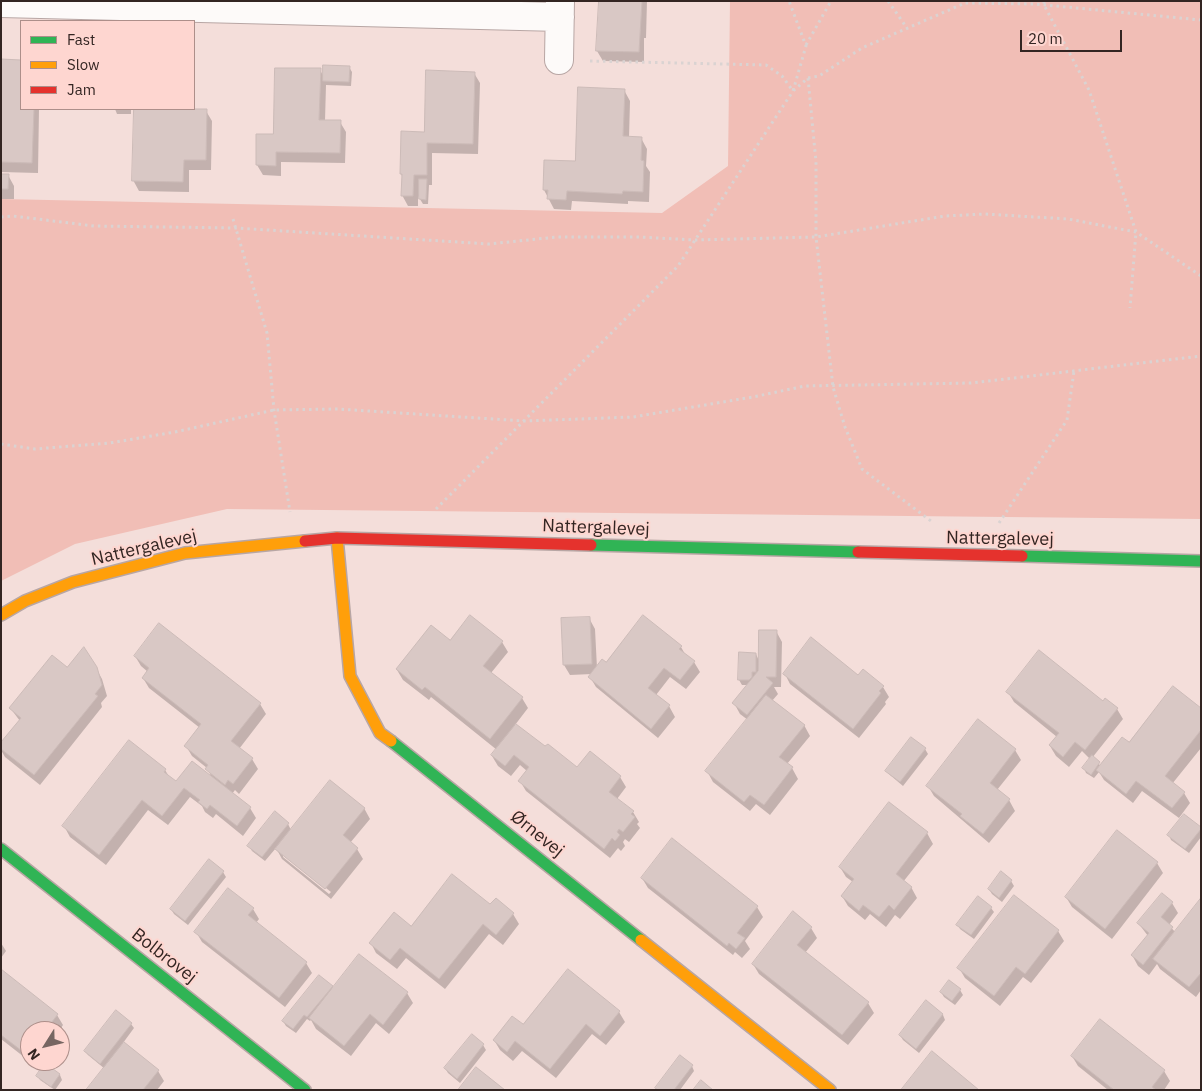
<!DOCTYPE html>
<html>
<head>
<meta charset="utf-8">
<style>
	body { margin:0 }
	#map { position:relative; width:1202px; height:1091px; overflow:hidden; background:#f4deda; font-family:"IBM Plex Sans",sans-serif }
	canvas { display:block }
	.frame { position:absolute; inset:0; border:2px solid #332522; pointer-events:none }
	.legend { position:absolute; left:20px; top:20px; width:175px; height:90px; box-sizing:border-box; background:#fed6d0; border:1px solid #ad8f8a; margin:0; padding:6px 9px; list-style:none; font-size:15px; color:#332522 }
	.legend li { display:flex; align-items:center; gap:10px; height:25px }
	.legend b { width:25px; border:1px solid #ad8f8a }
	.north { position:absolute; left:20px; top:1021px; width:50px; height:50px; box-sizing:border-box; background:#fed6d0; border:1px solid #ad8f8a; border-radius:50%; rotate:234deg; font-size:14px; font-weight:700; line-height:20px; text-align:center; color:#332522 }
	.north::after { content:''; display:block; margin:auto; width:18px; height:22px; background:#776662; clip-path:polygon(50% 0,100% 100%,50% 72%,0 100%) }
	.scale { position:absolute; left:1020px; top:30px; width:102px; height:22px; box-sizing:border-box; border:2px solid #332522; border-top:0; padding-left:6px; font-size:15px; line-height:18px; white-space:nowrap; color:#332522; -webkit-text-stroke:4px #fed6d0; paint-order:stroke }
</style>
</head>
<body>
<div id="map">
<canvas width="1202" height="1091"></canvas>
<div class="frame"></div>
<ul class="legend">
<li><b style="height:6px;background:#30b455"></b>Fast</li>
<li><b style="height:6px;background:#ff9f0a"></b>Slow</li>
<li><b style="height:6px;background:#e5322d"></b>Jam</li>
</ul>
<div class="north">N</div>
<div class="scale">20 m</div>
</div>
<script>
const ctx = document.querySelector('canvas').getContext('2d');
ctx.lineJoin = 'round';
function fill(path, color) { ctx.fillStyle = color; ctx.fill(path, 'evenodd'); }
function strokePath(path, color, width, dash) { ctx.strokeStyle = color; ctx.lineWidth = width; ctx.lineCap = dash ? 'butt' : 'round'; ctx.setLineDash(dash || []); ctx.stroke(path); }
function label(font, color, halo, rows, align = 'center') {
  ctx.font = font + ' "IBM Plex Sans",sans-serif'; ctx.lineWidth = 4; ctx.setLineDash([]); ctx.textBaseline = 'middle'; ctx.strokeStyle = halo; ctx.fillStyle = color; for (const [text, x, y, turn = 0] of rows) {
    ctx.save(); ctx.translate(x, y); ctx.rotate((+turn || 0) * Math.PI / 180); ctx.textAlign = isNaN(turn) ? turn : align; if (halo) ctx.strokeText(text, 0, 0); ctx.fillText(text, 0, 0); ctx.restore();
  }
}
const green = new Path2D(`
	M730 1H1201V519L227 509 75 544 1 581V199L662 213 728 166Z`);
const shadow = new Path2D(`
	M600 1H647L646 38H644V62L603 61 597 51Z
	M1 60 21 61V109H39L38 173 1 172Z
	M349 67 352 72 351 86 326 85 325 121 340 122 346 132 345 163 281 162V176L263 175 257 165 274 135 320 70 324 77Z
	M474 73 480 83 478 154 432 153V185H429L428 204H423L418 196V206H408L402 195 403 178 401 174 403 132 425 133Z
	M624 90 630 101 629 138H641L647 149 646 166 650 172 649 202 628 201V204L572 201 571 210 554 209 544 190 577 162Z
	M115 109H131V114H117Z
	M135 109H190V110L206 111 212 121 211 170H189V192L139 191 133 180Z
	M1 175H8L14 186V199H1Z
	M589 618 595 629 597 668 606 664 681 647 686 656 694 662 700 672 686 689 670 677 656 695 669 706 675 717 658 738 596 687 590 677 592 674 570 675 564 665 562 619Z
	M776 631 782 642 781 687H774L778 694 772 701 804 725 810 736 787 764 792 768 798 779 770 815 756 804 750 811 713 782 707 771 748 720 740 714 734 703 749 685H742L739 680 756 654 759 661Z
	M450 642H502L508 652 491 673 522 698 528 708 515 725 546 748 577 769 620 777 626 787 617 799 633 812 639 822 637 824 640 828 629 842 625 839 623 842 625 846 621 851 618 848 610 858 526 791 520 781 527 771 520 765 511 776 498 766 492 756 497 750 431 697 429 700 403 680 397 670Z
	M135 656 260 704 266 714 239 749 252 759 258 769 239 794 235 790 232 794 250 808 256 818 243 836 216 814 213 818 205 812 202 806 190 797 168 825 148 810 106 865 70 837 64 826 165 770 170 778 176 783 212 778 207 768 192 756 186 746 200 728 149 688 143 678 148 672 141 666Z
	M96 668 102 679 107 696 101 703 102 707 40 785 5 757 1 750V744L20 721 11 709 68 669Z
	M785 674 858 676 883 687 889 697 885 702 886 704 859 738 790 684Z
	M1008 692 1103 703 1105 700 1117 709 1123 719 1092 758 1101 766 1129 744 1201 709V748L1172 784 1184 793 1190 803 1179 818 1142 791 1133 803 1104 780 1099 772 1094 778 1086 773 1084 768 1090 759 1082 751 1069 767 1056 756 1050 746 1057 737 1014 702Z
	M911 739 925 749 928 754 903 786 890 775 887 771Z
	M1015 750 1021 760 997 790 1009 800 1015 811 989 843 934 796 928 786Z
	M890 804 927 833 933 844 903 882 911 887 917 898 900 919 895 915 886 927 870 914 865 920 848 906 842 896 853 882 846 877 840 867Z
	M364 808 370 819 350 843 357 849 363 859 331 899 282 859 276 848 265 861 252 851 249 846 288 824 291 830ZM283 854 331 892 329 894 283 857Z
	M1201 828V837L1189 853 1171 840 1169 835Z
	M672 840 757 907 763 917 745 941 750 949 742 958 735 952 733 955 648 888 642 878Z
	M209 861 223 872 226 877 188 925 174 914 171 909Z
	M1157 863 1163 873 1112 939 1072 907 1066 897Z
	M1011 881 1014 886 1002 902 992 894 989 889Z
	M496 900 513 914 519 924 503 945 489 934 445 989 406 958 397 969 376 953 371 943 411 928 491 906Z
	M1201 900V990L1196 997 1160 969 1157 964 1149 975 1138 966 1132 955 1148 936 1139 924 1172 903 1178 913 1169 925 1175 932Z
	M991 908 994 912 974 939 960 929 958 925Z
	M253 909 259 919 256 923 306 963 312 973 285 1007 202 942 196 932Z
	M811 928 817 938 805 953 868 1003 874 1013 848 1045 759 974 753 964Z
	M1058 931 1064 941 1031 983 1023 977 1000 1006 965 978 959 968Z
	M1 943 6 951 1 958Z
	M360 956 407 993 413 1003 389 1034 376 1023 351 1056 316 1029 311 1020 310 1021 307 1019 296 1033 286 1026 283 1021 332 986 333 989Z
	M1 971 57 1015 63 1025 59 1031H30V1061H35L33 1064 1 1039Z
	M950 981 960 990 963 995 955 1005 944 997 941 992Z
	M927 1002 943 1015 945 1020 919 1053 903 1040 900 1035Z
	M619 1012 625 1022 606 1045 592 1034 556 1078 522 1051 513 1061 500 1050 494 1040 523 1026Z
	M1100 1021 1164 1071 1170 1081 1164 1090H1108L1078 1066 1072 1056Z
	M131 1024 134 1028 123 1043 158 1071 164 1081 157 1090H88L105 1069 88 1055 85 1051Z
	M472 1035 483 1045 486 1050 460 1083 448 1073 445 1068Z
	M46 1065 60 1075 62 1080 55 1090 40 1080 38 1076Z
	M692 1066 694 1071 680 1090H658Z`);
const building = new Path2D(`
	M599 1H642L639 52 596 51Z
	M1 59 21 60V109H34L32 163 1 162Z
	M323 65 350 66 349 82 323 81Z
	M275 68H321L319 120H341L340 153 276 152V166L256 165V134H273Z
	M426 70 475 72 473 144 427 143V175H414L413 196H401L402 174H400L401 131 424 132Z
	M578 87 625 89 623 136 642 137 641 160 644 161 643 192 623 191 622 194 567 191 566 200 547 199 548 190H543L544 160 575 161Z
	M134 109H207L206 160H184L183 182 132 181Z
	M1 174H9L8 189H1Z
	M419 179H427L426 200 419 199Z
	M470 615 503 641 483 666 523 697 490 739 425 687 422 690 396 669 431 625 450 640Z
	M643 615 682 646 679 649 695 661 680 680 664 668 648 688 670 705 651 729 588 677 602 659 606 662Z
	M590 617 592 664 563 665 561 618Z
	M159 623 261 703 231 741 253 758 233 784 228 780 225 785 205 769 208 765 184 746 201 724 142 678 149 668 134 656Z
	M759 630H777L776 677H766L773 683 747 715 732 703 758 671Z
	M811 637 858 675 863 669 884 686 879 691 881 693 853 729 783 674Z
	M84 647 97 667 102 685 95 694 98 696 34 775 1 749V742L21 718 9 708 52 655 67 667Z
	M1039 650 1103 701 1105 698 1118 708 1085 750 1075 742 1063 757 1049 745 1059 733 1006 692Z
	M739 652 756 653V672H752V677L749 680H738Z
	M1173 686 1201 708V730L1165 776 1185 792 1172 808 1136 781 1126 794 1096 770 1122 737 1129 742Z
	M766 695 805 725 779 757 793 767 764 805 750 795 744 802 705 771Z
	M978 719 1016 749 990 783 1010 799 983 834 960 816 962 814 926 786Z
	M516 724 545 746 548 744 577 767 590 751 621 776 609 792 634 811 631 814 635 817 623 832 619 829 617 832 620 835 615 841 612 838 604 849 518 781 529 767 514 755 505 766 491 755Z
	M911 737 926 748 900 782 885 771Z
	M129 740 166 769 164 772 176 781 192 761 251 807 237 826 210 805 207 809 198 802 200 800 184 788 162 816 142 800 99 855 62 826Z
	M1092 755 1100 762 1091 775 1082 768Z
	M330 780 365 808 343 835 358 848 325 889 275 849Z
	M889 802 928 832 896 874 912 887 894 910 889 905 879 917 863 905 859 911 841 896 854 879 839 867Z
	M275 811 289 823 262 857 247 846Z
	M1184 814 1201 827V829L1185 849 1167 835Z
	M1117 830 1158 862 1105 929 1065 897Z
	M672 838 758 906 737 933 745 938 736 949 729 943 727 946 641 878Z
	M209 859 224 871 185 921 170 909Z
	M1001 871 1012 880 999 898 988 889Z
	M452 874 490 904 496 898 514 913 496 935 483 924 439 979 400 948 390 960 369 943 394 912 411 926Z
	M228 888 254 908 248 915 307 962 279 998 194 932Z
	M1162 893 1173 902 1161 917 1173 927 1143 965 1131 955 1149 933 1137 923Z
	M1014 895 1059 930 1025 974 1016 967 994 996 957 968Z
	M978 896 992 907 971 935 956 925Z
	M1201 898V973L1189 987 1153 959Z
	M793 911 812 927 797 945 869 1002 842 1035 752 964Z
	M359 954 408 992 383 1025 370 1014 344 1046 309 1018Z
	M1 969 58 1014 45 1031H30V1050L26 1054 1 1035Z
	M568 969 620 1011 600 1036 586 1024 550 1069 515 1041 507 1052 493 1040 512 1016 523 1024Z
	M319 975 333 986 307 1017 304 1015 293 1029 282 1021Z
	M949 980 961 989 952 1001 940 992Z
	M926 1000 943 1014 916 1049 899 1035Z
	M116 1010 132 1023 100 1064 84 1051Z
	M1100 1019 1165 1070 1152 1087 1156 1090H1114L1071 1056Z
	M472 1034 484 1044 457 1079 444 1068Z
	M124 1042 159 1070 143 1090H86Z
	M932 1051 979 1090H901Z
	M680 1055 693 1065 674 1090H658L655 1088Z
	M45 1063 60 1074 51 1087 36 1076Z
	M476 1067 505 1090H458Z
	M701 1080 713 1090H693Z`);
const path = new Path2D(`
	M888 1 907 28
	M1044 1V5L1089 90 1136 232 1130 308
	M806 45 831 1
	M590 61 766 65 782 76 793 91 808 78 816 162V237L833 387 845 427 862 469 931 521
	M808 78 819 76 862 48 965 3 1035 4 1201 20
	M1 217 13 216 94 226 236 228 489 244 557 237H639L695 240 816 237 945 216 985 214 1068 219 1136 232 1201 276
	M233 219 267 333 274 410 290 512
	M1 444 35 449 110 443 175 432 274 410 338 409 525 421 633 417 753 397 805 386 971 383 1201 356
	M436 509 678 266 793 91 806 46 789 1
	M999 523 1067 420 1074 371`);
const street = new Path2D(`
	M1 3 560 17
	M559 60 560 1`);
const fast = new Path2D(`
	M591 545 858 552
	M1022 556 1201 561
	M391 741 641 940
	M1 849 305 1090`);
const slow = new Path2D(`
	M337 538 350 676 380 733 391 741
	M1 615 25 601 73 582 185 553 305 541
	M641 940 830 1090`);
const jam = new Path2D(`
	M305 541 337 538 591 545
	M858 552 1022 556`);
const streetNames = [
	["Nattergalevej",596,528,2],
	["Nattergalevej",1000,539,1],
	["Nattergalevej",144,548,-13],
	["Ørnevej",537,834,39],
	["Bolbrovej",164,956,38]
];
fill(green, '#f1beb6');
fill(shadow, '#0003');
fill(building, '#d9c8c5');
strokePath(building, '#ccbbb8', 1);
strokePath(street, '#b8a6a4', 30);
strokePath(fast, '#b8a6a4', 14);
strokePath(slow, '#b8a6a4', 14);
strokePath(jam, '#b8a6a4', 14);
strokePath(path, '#dad3d2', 3, [2.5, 4]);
strokePath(street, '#fdfaf9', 28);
strokePath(fast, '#30b455', 11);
strokePath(slow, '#ff9f0a', 11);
strokePath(jam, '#e5322d', 11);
label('18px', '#332522', '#fed6d0', streetNames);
</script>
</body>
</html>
